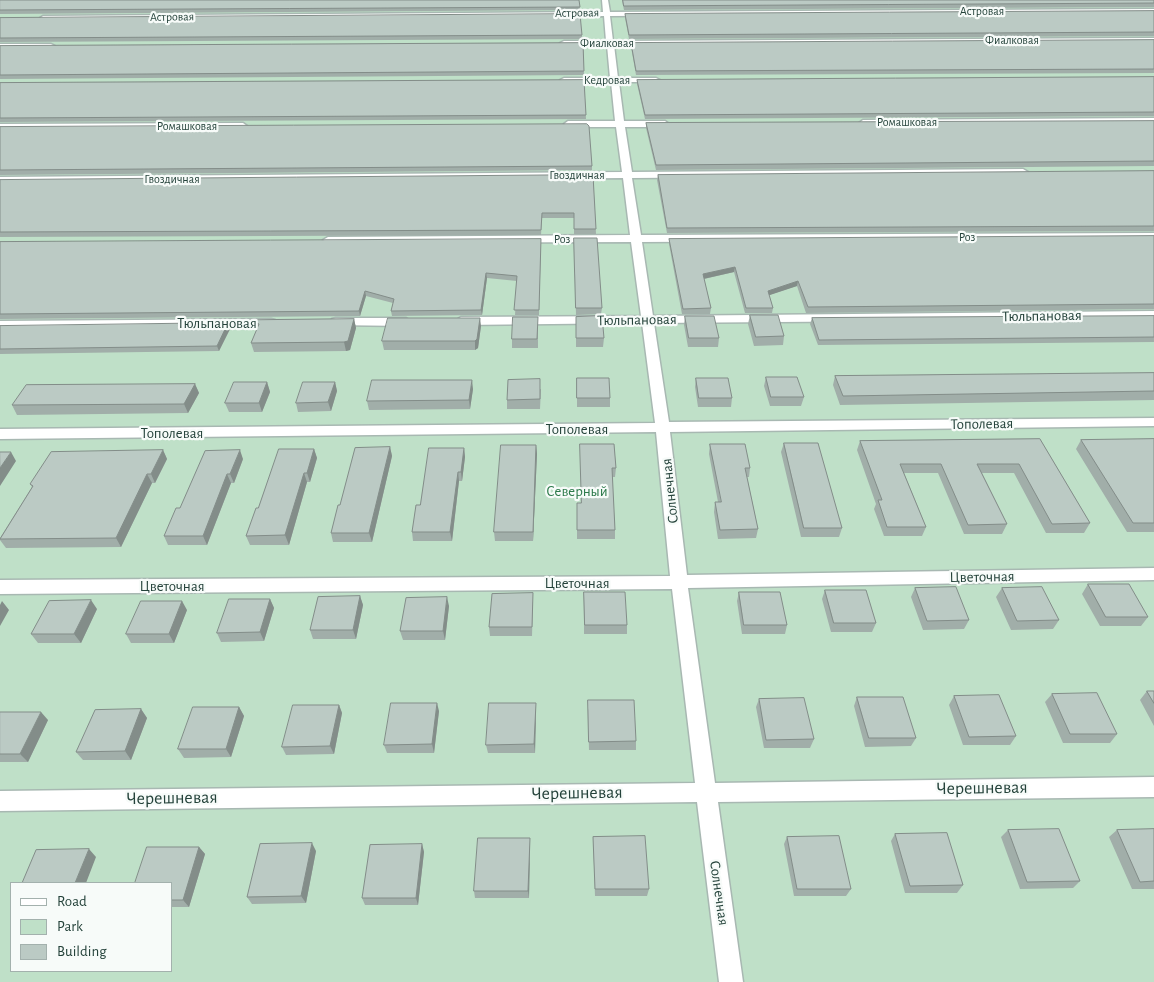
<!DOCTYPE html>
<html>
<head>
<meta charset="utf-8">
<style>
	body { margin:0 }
	#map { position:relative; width:1154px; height:982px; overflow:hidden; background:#e6efeb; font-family:"Alegreya Sans",sans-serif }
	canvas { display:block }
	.legend { position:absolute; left:10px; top:882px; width:162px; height:90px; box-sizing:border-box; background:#f7fbf9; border:1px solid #a3b1ad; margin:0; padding:6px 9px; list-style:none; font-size:15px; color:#24423a }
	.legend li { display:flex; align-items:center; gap:10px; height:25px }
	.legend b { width:25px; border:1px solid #a3b1ad }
</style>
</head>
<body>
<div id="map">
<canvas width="1154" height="982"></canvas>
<ul class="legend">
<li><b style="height:6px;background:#fff"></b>Road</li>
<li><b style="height:14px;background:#bfe0c8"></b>Park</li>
<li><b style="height:14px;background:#bbcac4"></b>Building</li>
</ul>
</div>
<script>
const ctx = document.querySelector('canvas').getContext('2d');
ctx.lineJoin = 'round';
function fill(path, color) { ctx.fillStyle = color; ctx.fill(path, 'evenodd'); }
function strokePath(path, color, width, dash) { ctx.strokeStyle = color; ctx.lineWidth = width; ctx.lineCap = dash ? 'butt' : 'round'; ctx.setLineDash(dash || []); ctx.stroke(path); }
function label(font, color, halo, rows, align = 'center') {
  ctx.font = font + ' "Alegreya Sans",sans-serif'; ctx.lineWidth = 4.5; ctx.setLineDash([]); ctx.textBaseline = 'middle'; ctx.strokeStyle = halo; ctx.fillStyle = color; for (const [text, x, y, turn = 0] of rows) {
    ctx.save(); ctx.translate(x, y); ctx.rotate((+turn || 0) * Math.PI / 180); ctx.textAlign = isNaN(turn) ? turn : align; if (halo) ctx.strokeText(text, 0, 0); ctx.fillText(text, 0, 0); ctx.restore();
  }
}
const green = new Path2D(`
	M0 0H1154V982H0ZM11 883H171V971H11Z`);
const street = new Path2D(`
	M602 0H608L610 12 1154 9V13L610 16 613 41 1154 38V42L614 45 618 78H656L660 80 656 82H619L624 121H665L669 124 665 127H625L632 172 1023 169 1028 172 1023 175 632 178 641 235 1154 233V239L642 242 653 316 1154 311V319L654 323 669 422 1154 418V426L670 432 687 575 1154 568V580L688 588 715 783 1154 777V797L718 802 743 982H719L697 802 0 811V791L695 783 672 589 0 594V580L670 576 656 432 0 439V429L655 423 642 323 461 325 455 321 461 317 641 316 631 242 328 243 323 240 328 237 630 235 623 178 0 183V177L622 172 616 127H568L564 124 568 121H615L611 82H564L560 80 564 78H610L607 45H564L560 43 564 41H606L604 16 43 20 40 18 43 16 603 12Z
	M0 44H51L55 46 51 48H0Z
	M1154 118V124L863 126 859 123 863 120Z
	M0 124 243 123 247 126 243 129 0 130Z
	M336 318H406L412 322 406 326 332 325 330 322 332 319Z
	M271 319 275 320 277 323 275 326 0 329V321Z`);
const wall = new Path2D(`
	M0 0H579L580 10 0 14Z
	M622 0H1154V7L624 10Z
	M1154 11V36L629 39 625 18V14Z
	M0 18 582 35V39L0 42Z
	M1154 40V73L636 75 631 47V43Z
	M583 43 584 75 0 79V46Z
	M1154 77V116L645 119 637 84V80Z
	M584 80 586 119 0 122V83Z
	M1154 121V166L656 170 646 128V123Z
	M0 127 592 166V170L0 175Z
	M1154 171V231L667 233 657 180 658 175Z
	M593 175 596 234H574V218H542L541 235 0 237V180Z
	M1154 236V309L806 313 797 286 769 295 773 308 772 313H745L734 272 704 279 711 308 710 314H682L669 244V239Z
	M574 238 602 308 601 314 576 315Z
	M0 242 541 244 539 315H515L517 281 487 278 482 315 392 316 391 311 393 303 366 296 360 316 0 319Z
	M750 315 784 336 783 345 754 346 748 324Z
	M685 316 719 338 718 347H688L684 325Z
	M1154 316V342L818 345 810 324 812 318Z
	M576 317 604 338 603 347H576Z
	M354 319 356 328 350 350 346 351 254 352 251 343 257 330 253 329 250 320Z
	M0 326 230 329 219 351 0 354Z
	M481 326 478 348 475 350H384L382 341Z
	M538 326V348H512V339Z
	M1154 373V400L840 405 833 385 835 376Z
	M766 377 804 397 801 406H770L764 386Z
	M577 378 610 398V407H577Z
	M696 378 732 398 731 407H698L695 387Z
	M267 382 270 392 262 412H229L225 403Z
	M335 382 337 391 331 411 298 412 296 403Z
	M195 384 199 393 188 413 17 415 12 405Z
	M473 389 470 409 369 410 367 401Z
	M541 389 540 409H507V400Z
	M1040 439 1090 523 1084 533H1046L1014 473H982L1007 524 1002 534H964L938 473H904L926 527 922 536H884L874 509 876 504 857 450 860 441Z
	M1154 439V532H1127L1076 449 1081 440Z
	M784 443 842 528 839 537H801L781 452Z
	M614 444 616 468 615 477H612L615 530V539H577V503H581Z
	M710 444 750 468 749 477H747L758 529 756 538 718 539 714 512 715 502H718L709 454Z
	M536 445 537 454 533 541H495L494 532Z
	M390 447 392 456 372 542H333L331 533 340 505Z
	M464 448 465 457 462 481H459L452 541H413L412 532 420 505Z
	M314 449 317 458 310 482H307L289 545H250L246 536 258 508Z
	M163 450 167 459 155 483H152L121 547 6 548 0 540V538L32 487 30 484Z
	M243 459 234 483H231L207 545H168L164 536Z
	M1088 584 1148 617 1141 626H1100L1082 594Z
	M915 588 969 620 964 629 923 630 911 597Z
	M1002 588 1059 620 1053 629 1011 630 996 597Z
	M825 590 876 623 872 632H831L822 599Z
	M584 592 627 625V634H584Z
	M739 592 787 625 785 634H742L737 601Z
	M360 596 363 605 356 639H313L310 630Z
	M270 599 274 608 264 641 221 642 217 633Z
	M533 602 532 636H490L489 627Z
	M449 606 445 640H403L400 631Z
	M97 609 81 643H38L31 634Z
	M187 610 174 643H131L126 634Z
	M1147 691H1154V726L1140 700Z
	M1052 694 1117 734 1110 743H1063L1045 702Z
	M954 696 1016 736 1010 745H963L949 705Z
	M857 697 916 738 911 746 865 747 854 706Z
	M759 699 814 739 810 748H764L756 707Z
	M339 705 342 713 334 754 286 755 282 747Z
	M239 707 244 716 231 757 184 758 178 749Z
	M141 709 147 718 131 760H83L76 752Z
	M588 709 636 741V750H589Z
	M439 711 434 753H387L384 745Z
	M536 711 535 753H488L486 745Z
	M0 712 48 720 28 762H0Z
	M1154 829V889H1132L1109 837 1117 830Z
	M1008 830 1080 881 1073 888 1020 889 1001 837Z
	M895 834 963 885 957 893H905L891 841Z
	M593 837 649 889 647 896H595Z
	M787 837 851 889 846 896H794L784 844Z
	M422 844 424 852 418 905H365L362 898Z
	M530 846 529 898H475L474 891Z
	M199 847 205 854 189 907H171V883Z
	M316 851 306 903 252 904 247 897Z`);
const shadedWall = new Path2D(`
	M735 267 734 272 703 279V274Z
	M486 273 487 278 482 315 481 310Z
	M798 281 797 286 767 296 768 291Z
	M365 291 366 296 360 316 359 311Z
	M480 318 481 326 478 348 475 350V341Z
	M354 319 356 328 350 350 346 351 344 342Z
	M228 323 230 329 219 351 217 346Z
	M472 380 473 389 470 409 469 400Z
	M267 382 270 392 262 412 259 403Z
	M335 382 337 391 331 411 328 402Z
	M195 384 199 393 188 413 184 404Z
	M536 445 537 454 533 541V532Z
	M390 447 392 456 372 542 369 533Z
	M464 448 465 457 462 481 461 472Z
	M314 449 317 458 310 482 307 473Z
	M163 450 167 459 155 483 151 474Z
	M240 450 243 459 234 483 230 474Z
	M11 452 16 461 0 486V468Z
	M458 472 459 481 452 541 450 532Z
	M304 473 307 482 289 545 285 535Z
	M147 474 152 483 121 547 116 538Z
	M227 474 231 483 207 545 203 536Z
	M360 596 363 605 356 639 353 630Z
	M447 597 449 606 445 640 443 631Z
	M270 599 274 608 264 641 260 632Z
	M91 600 97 609 81 643 74 634Z
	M2 601 9 610 0 626V605Z
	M182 601 187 610 174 643 169 634Z
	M437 703 439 711 434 753 432 744Z
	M536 703V711L535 753 534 744Z
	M339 705 342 713 334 754 330 746Z
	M239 707 244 716 231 757 226 749Z
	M141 709 147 718 131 760 125 751Z
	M41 712 48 720 28 762 20 754Z
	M530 838V846L529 898 528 891Z
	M312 843 316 851 306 903 301 896Z
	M422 844 424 852 418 905 416 898Z
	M199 847 205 854 189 907 183 900Z
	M89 849 96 857 86 883H75Z`);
const building = new Path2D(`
	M0 0H579L580 7 0 10Z
	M623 0H1154V3L624 6Z
	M1154 11V32L629 35 625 14Z
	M580 14 582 35 0 38V18Z
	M1154 40V69L636 71 631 43Z
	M583 43 584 71 0 75V46Z
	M1154 77V112L645 115 637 80Z
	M584 80 586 115 0 118V83Z
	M1154 121V161L656 165 646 123Z
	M587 124 589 126 592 166 0 170V127Z
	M1154 171V226L667 228 658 175Z
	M593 175 596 229H574V213H542L541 230 0 232V180Z
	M1154 236V304L808 307 798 281 768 291 773 308H746L735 267 703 274 711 308 683 309 669 239Z
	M574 238H597L602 308H576Z
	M541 239 539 310H514L517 276 486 273 481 310 391 311 394 299 365 291 359 311 0 314V242Z
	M750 315H778L784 336 756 337Z
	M602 316 604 338H576V317Z
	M685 316H714L719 338H689Z
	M1154 316V337L819 340 812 318Z
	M513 317H538L537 339H512Z
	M388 318H480L477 339 475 341H382Z
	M354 319 348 341 344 342 251 343 259 324 250 320Z
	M228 323 217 346 0 349V326Z
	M1154 373V391L843 396 835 376Z
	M766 377H797L804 397H771Z
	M577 378H609L610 398H577Z
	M696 378H728L732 398H699Z
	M540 379V399L507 400 508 380Z
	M372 380H472L469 400 367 401Z
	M234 382H267L259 403H225Z
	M303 382H335L328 402 296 403Z
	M195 384 184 404 12 405 26 385Z
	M1040 439 1090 523 1052 524 1019 464H977L1007 524 968 525 941 464H900L926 527H887L878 500H882L860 441Z
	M1154 439V523H1133L1081 440Z
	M784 443H818L842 528H804Z
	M580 444H614L616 468H612L615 530H577V503H581Z
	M710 444H745L750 468H745L758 529 720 530 715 502H721Z
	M501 445H536L533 532H494Z
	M390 447 369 533H331L338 505H340L355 448Z
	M429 448H464L461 472H458L450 532H412L416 505H420Z
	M279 449H314L307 473H304L285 535 246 536 256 508H258Z
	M163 450 151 474H147L116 538 0 539 33 486 30 484 51 452Z
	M240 450 230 474H227L203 536H164L176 508H180L205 451Z
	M0 452H11L0 468Z
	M1088 584H1129L1148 617H1106Z
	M956 587 969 620 927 621 915 588Z
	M1042 587 1059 620 1017 621 1002 588Z
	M825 590H866L876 623H834Z
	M584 592H625L627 625H585Z
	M739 592H780L787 625H744Z
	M533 593 532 627H489L492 594Z
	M360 596 353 630H310L318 597Z
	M447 597 443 631H400L406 598Z
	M229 599H270L260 632 217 633Z
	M91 600 74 634H31L49 601Z
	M141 601H182L169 634H126Z
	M1147 691H1154V703Z
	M1097 693 1117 734H1070L1052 694Z
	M999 695 1016 736 969 737 954 696Z
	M857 697H903L916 738H869Z
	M804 698 814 739 766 740 759 699Z
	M588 700H634L636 741 589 742Z
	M391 703H437L432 744 384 745Z
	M489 703H536L534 744 486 745Z
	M293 705H339L330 746 282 747Z
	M193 707H239L226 749H178Z
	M141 709 125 751 76 752 95 710Z
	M0 712H41L20 754H0Z
	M1059 829 1080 881 1027 882 1008 830Z
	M1154 829V881L1140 882 1117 830Z
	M947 833 963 885 910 886 895 834Z
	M645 836 649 889H595L593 837Z
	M839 836 851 889H797L787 837Z
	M478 838H530L528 891H474Z
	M312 843 301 896 247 897 260 844Z
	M422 844 416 898H362L370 845Z
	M147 847H199L183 900H171V883H135Z
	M89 849 75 883H22L36 850Z`);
const farStreetnames = [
	["Астровая",982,11],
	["Астровая",577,13,-1],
	["Астровая",172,17,-1],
	["Фиалковая",1012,40],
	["Фиалковая",607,43],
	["Кедровая",607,80],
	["Ромашковая",907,122],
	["Ромашковая",187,126],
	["Гвоздичная",577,175],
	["Гвоздичная",172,179],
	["Роз",967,237],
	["Роз",562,239]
];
const streetNames = [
	["Тюльпановая",1042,316,-1],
	["Тюльпановая",637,320,-1],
	["Тюльпановая",217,323],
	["Тополевая",982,424,-1],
	["Тополевая",577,429],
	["Тополевая",172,433],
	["Солнечная",670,491,-96],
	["Цветочная",982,577,-1],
	["Цветочная",577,583],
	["Цветочная",172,586],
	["Солнечная",719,893,82]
];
const parkNames = [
	["Северный",577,491]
];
const nearStreetnames = [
	["Черешневая",982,788,-1],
	["Черешневая",577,793,-1],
	["Черешневая",172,798,-1]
];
fill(green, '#bfe0c8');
strokePath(street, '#a8b8b2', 3);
fill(street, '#fff');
fill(wall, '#a1aea9');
fill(shadedWall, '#838d89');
fill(building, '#bbcac4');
strokePath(building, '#838d89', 1);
label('12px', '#24423a', '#f7fbf9', farStreetnames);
label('15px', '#24423a', '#f7fbf9', streetNames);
label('15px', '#2d7a4b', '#f7fbf9', parkNames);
label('18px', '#24423a', '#f7fbf9', nearStreetnames);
</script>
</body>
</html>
